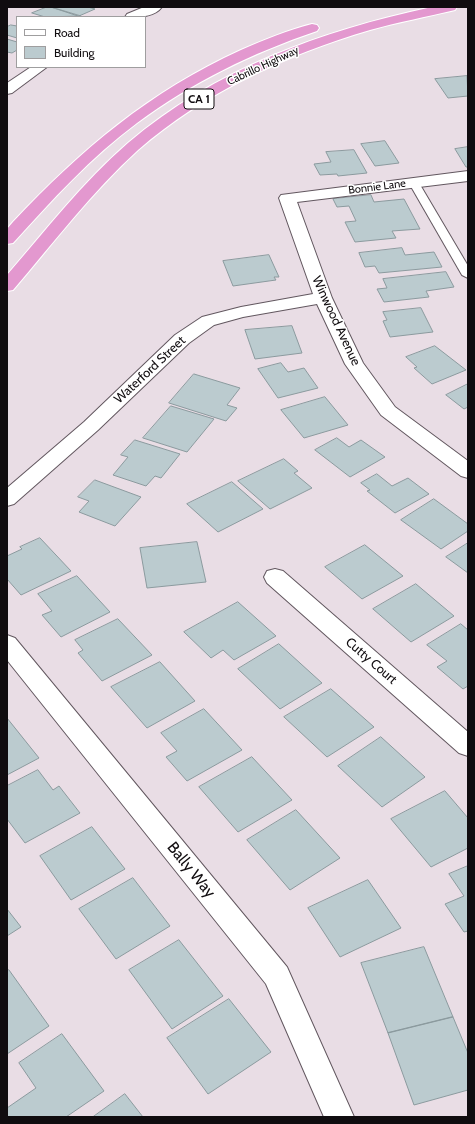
<!DOCTYPE html>
<html>
<head>
<meta charset="utf-8">
<style>
	body { margin:0 }
	#map { position:relative; width:475px; height:1124px; overflow:hidden; background:#e9dde5; font-family:Cabin,sans-serif }
	canvas { display:block }
	.frame { position:absolute; inset:0; border:8px solid #100c0f; pointer-events:none }
	.legend { position:absolute; left:16px; top:16px; width:130px; height:52px; box-sizing:border-box; background:#fff; border:1px solid #9f9e9f; margin:0; padding:5px 7px; list-style:none; font-size:12px; color:#100c0f }
	.legend li { display:flex; align-items:center; gap:8px; height:20px }
	.legend b { width:20px; border:1px solid #9f9e9f }
</style>
</head>
<body>
<div id="map">
<canvas width="475" height="1124"></canvas>
<div class="frame"></div>
<ul class="legend">
<li><b style="height:5px;background:#fff"></b>Road</li>
<li><b style="height:11px;background:#bbcbcf"></b>Building</li>
</ul>
</div>
<script>
const ctx = document.querySelector('canvas').getContext('2d');
ctx.lineJoin = 'round';
function fill(path, color) { ctx.fillStyle = color; ctx.fill(path, 'evenodd'); }
function strokePath(path, color, width, dash) { ctx.strokeStyle = color; ctx.lineWidth = width; ctx.lineCap = dash ? 'butt' : 'round'; ctx.setLineDash(dash || []); ctx.stroke(path); }
function label(font, color, halo, rows, align = 'center') {
  ctx.font = font + ' Cabin,sans-serif'; ctx.lineWidth = 3; ctx.setLineDash([]); ctx.textBaseline = 'middle'; ctx.strokeStyle = halo; ctx.fillStyle = color; for (const [text, x, y, turn = 0] of rows) {
    ctx.save(); ctx.translate(x, y); ctx.rotate((+turn || 0) * Math.PI / 180); ctx.textAlign = isNaN(turn) ? turn : align; if (halo) ctx.strokeText(text, 0, 0); ctx.fillText(text, 0, 0); ctx.restore();
  }
}
const building = new Path2D(`
	M47 7H51L81 16 45 17 32 13Z
	M51 7H88L95 9 79 16Z
	M11 25 17 26V38L7 35V27Z
	M7 39 17 42V50L12 53 7 52Z
	M467 76 468 96 448 98 435 79Z
	M385 141 399 163 375 166 361 144Z
	M468 147V167H466L455 149Z
	M354 150 367 173 338 176 337 174 320 175 314 164 331 162 326 152Z
	M371 195 374 202 404 199 420 229 392 231 396 238 355 242 345 222 356 221 349 206 337 207 333 199Z
	M402 248 405 255 434 252 442 267 379 273 375 266 365 267 359 253Z
	M269 255 279 277H274L276 280 233 286 223 261Z
	M446 272 454 287 426 291 429 297 384 302 377 289 387 288 383 279Z
	M421 308 433 332 390 337 383 321 387 320 383 312Z
	M292 326 302 353 255 359 245 330Z
	M435 346 466 370 432 384 414 368 417 367 406 357Z
	M281 363 288 372 304 368 318 388 278 398 258 369Z
	M194 374 240 388 227 405 237 408 226 421 169 403Z
	M468 384V407L464 409 446 395Z
	M325 397 348 425 304 438 281 410Z
	M171 406 214 419 187 452 143 438Z
	M337 438 349 447 361 440 385 457 350 477 315 450Z
	M135 440 180 454 161 478 155 476 146 486 113 475 128 457 121 455Z
	M284 459 298 471 294 473 312 488 270 509 238 481Z
	M377 474 392 486 408 478 429 494 395 513 367 491 370 490 361 483Z
	M95 480 141 497 115 526 79 512 89 501 78 497Z
	M232 482 263 509 218 532 187 504Z
	M434 499 468 524V531L441 549 401 520Z
	M40 538 71 571 21 595 7 579V556L22 549 20 547Z
	M197 542 206 582 147 588 140 548Z
	M468 543V573L446 557Z
	M365 545 403 576 362 599 325 567Z
	M77 576 110 612 61 637 42 615 52 611 38 594Z
	M416 584 454 616 411 642 373 609Z
	M238 602 276 636 234 660 223 650 211 658 184 632Z
	M118 619 152 655 102 681 78 653 83 650 75 640Z
	M461 624 468 630V686L463 689 437 667 447 661 427 645Z
	M279 644 322 683 280 709 238 669Z
	M160 662 195 701 147 728 111 687Z
	M331 689 374 727 327 757 284 717Z
	M204 709 242 750 187 781 166 757 177 751 161 733Z
	M7 718 39 758 7 775Z
	M381 737 425 777 382 807 338 766Z
	M252 757 292 800 238 832 199 787Z
	M38 770 53 790 59 786 80 813 25 843 7 819V786Z
	M445 791 468 818V848L431 867 391 819Z
	M296 810 340 858 290 890 247 840Z
	M92 827 125 869 71 900 40 856Z
	M468 866V931L464 932 445 904 464 896 449 874Z
	M133 878 170 926 116 959 79 909Z
	M368 880 401 928 340 957 308 908Z
	M7 909 21 927 7 936Z
	M179 940 223 996 172 1029 129 970Z
	M424 947 453 1017 388 1033 361 963Z
	M9 970 49 1026 7 1054V971Z
	M229 999 271 1052 208 1094 167 1038Z
	M453 1017 468 1053V1090L414 1105 388 1033Z
	M62 1034 104 1091 66 1117H7V1108L36 1088 19 1063Z
	M125 1094 143 1117H93Z`);
const service = new Path2D(`
	M414 180 419 183 468 266V278L462 275 409 183Z`);
const minor = new Path2D(`
	M468 171V181L297 202 332 298 363 363 395 407 468 461V478L461 476 381 415 345 364 317 304 243 317 214 325 189 343 98 430 14 504 7 506V488L84 422 175 335 202 317 241 307 313 294 279 198 281 195Z
	M275 569 283 571 468 732V756L459 753 267 583 264 577 267 571Z
	M7 635 15 638 287 967 354 1117H324L266 984 7 660Z`);
const tertiary = new Path2D(`
	M144 7H162C154 18 137 17 125 17L127 14Z
	M31 67H47L12 93 7 94V83Z`);
const motorway = new Path2D(`
	M432 7H457L455 10C426 17 398 22 370 30 285 55 205 92 138 150 92 192 54 242 13 290L7 291V275C46 230 83 182 128 143 215 69 321 31 432 7Z
	M312 24 317 25 319 28 317 31C252 53 192 82 137 123 91 157 52 200 13 243L7 244V229L13 222C82 149 149 92 241 50 264 40 288 30 312 24Z`);
const farStreetnames = [
	["Cabrillo Highway",263,66,-25],
	["Bonnie Lane",377,187,-7]
];
const shields = [
	[199,99,30]
];
const shieldNames = [
	["CA 1",199,99]
];
const streetNames = [
	["Winwood Avenue",336,321,65],
	["Waterford Street",150,370,-43],
	["Cutty Court",371,661,41]
];
const nearStreetnames = [
	["Bally Way",191,870,51]
];
fill(building, '#bbcbcf');
strokePath(building, '#8b9a9e', 1);
strokePath(service, '#62575f', 2);
strokePath(minor, '#62575f', 2);
strokePath(tertiary, '#62575f', 2);
strokePath(motorway, '#fff', 2);
fill(service, '#fff');
fill(minor, '#fff');
fill(tertiary, '#fff');
fill(motorway, '#e398cf');
label('11px', '#100c0f', '#fff', farStreetnames);
for (const [x, y, w] of shields) { const box = new Path2D(); box.roundRect(x - w / 2, y - 10, w, 20, 3); ctx.fillStyle = '#fff'; ctx.fill(box); strokePath(box, '#100c0f', 1); }
label('bold 12px', '#100c0f', null, shieldNames);
label('13px', '#100c0f', '#fff', streetNames);
label('16px', '#100c0f', '#fff', nearStreetnames);
</script>
</body>
</html>
